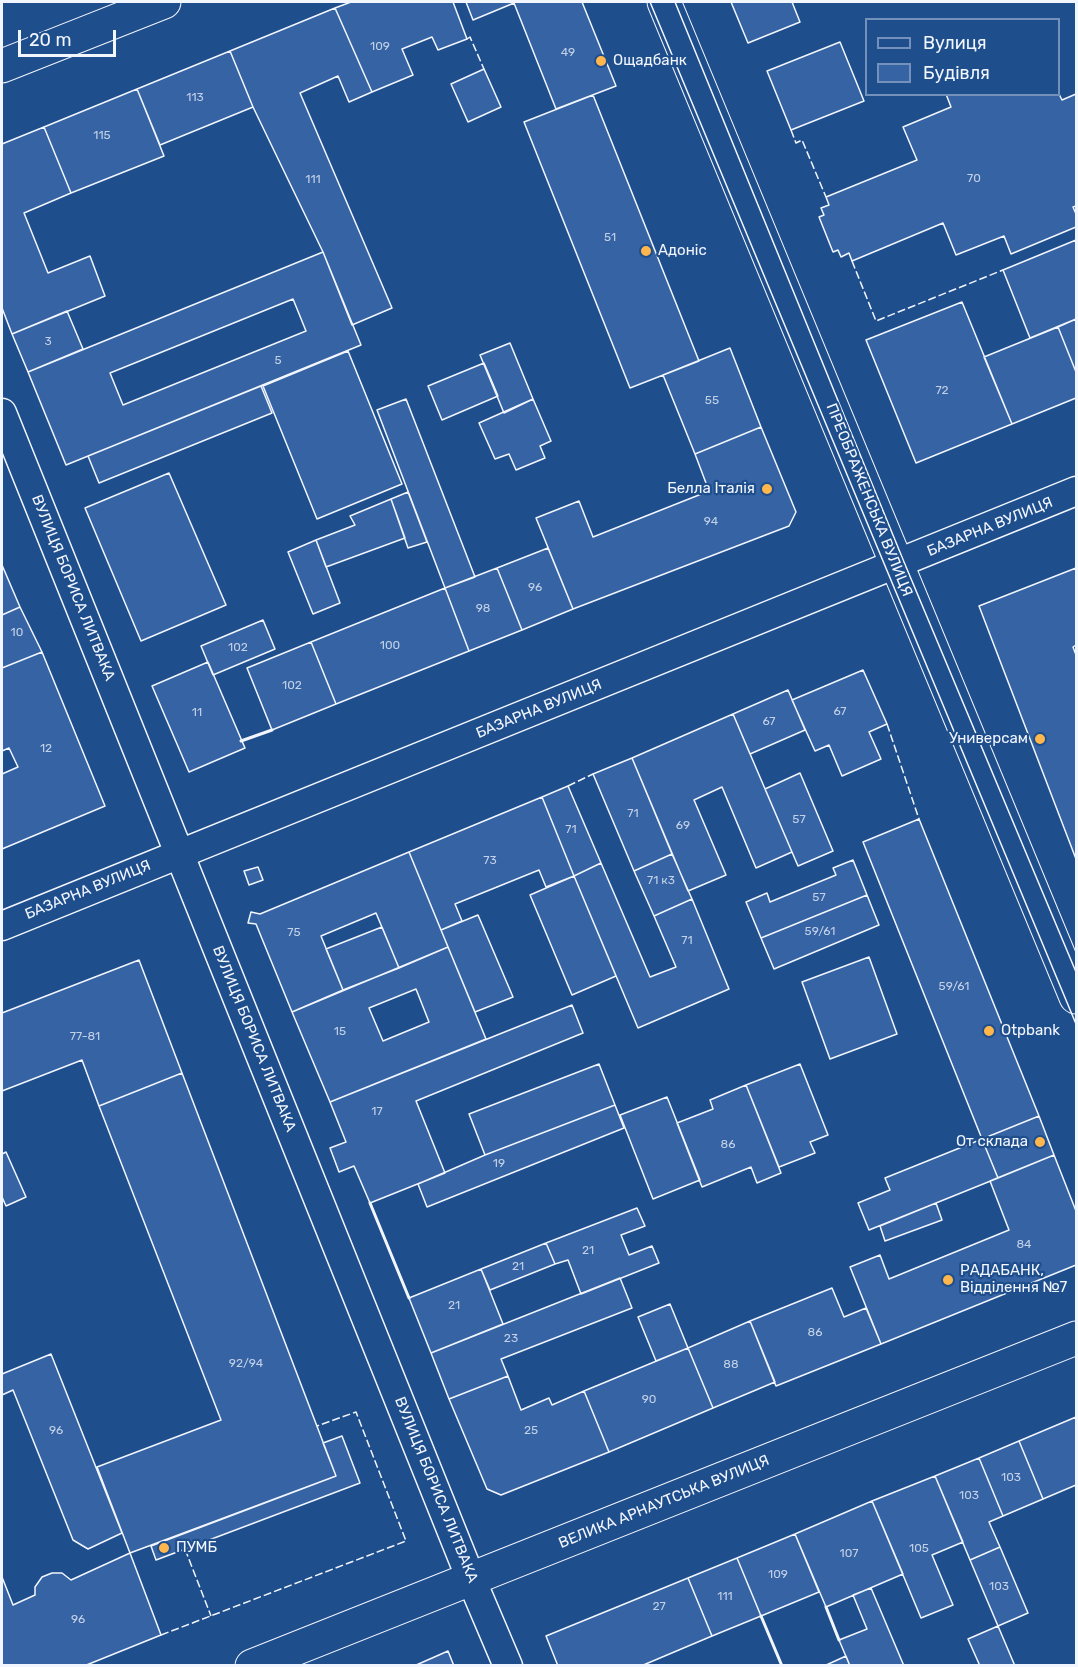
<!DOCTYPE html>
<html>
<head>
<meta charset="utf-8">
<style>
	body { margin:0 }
	#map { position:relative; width:1078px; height:1667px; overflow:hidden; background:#1f4e8c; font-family:Rubik,sans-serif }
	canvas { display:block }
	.frame { position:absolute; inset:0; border:3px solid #f2f6ff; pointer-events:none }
	.legend { position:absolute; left:865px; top:18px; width:195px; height:78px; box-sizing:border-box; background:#1f4e8c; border:2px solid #7391ba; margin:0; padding:8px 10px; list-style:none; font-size:18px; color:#f2f6ff }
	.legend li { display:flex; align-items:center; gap:12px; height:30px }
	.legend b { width:30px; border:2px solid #7391ba }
	.scale { position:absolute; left:18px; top:30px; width:98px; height:27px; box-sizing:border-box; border:3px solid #f2f6ff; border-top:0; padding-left:8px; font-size:18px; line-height:21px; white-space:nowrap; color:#f2f6ff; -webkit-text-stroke:4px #1f4e8c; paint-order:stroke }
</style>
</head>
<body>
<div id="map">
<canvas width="1078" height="1667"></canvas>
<div class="frame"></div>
<ul class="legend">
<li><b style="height:8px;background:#1f4e8c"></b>Вулиця</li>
<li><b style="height:16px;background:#3563a3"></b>Будівля</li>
</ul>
<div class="scale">20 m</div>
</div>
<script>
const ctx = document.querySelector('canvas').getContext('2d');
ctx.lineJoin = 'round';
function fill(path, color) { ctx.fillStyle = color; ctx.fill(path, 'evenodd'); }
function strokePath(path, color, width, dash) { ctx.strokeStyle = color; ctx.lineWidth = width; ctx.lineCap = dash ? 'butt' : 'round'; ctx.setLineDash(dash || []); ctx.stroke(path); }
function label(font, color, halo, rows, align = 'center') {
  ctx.font = font + ' Rubik,sans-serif'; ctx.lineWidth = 4.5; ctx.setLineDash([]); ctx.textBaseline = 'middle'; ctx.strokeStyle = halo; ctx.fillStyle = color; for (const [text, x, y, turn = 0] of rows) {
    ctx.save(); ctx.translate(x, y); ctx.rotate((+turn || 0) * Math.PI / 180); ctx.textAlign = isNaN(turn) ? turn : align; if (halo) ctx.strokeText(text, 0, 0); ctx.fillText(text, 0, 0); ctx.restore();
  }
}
const building = new Path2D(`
	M351 2H453L467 39 438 50 432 37 402 49 413 75 372 92 335 8Z
	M466 2H582L616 86 556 109 514 3 473 20Z
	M731 2H792L800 22 748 43Z
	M335 8 372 92 349 102 338 76 300 93 392 308 352 325 323 252 253 107 230 51Z
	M840 42 864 101 791 130 767 71Z
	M230 51 253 107 160 145 137 89Z
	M484 69 501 107 468 122 451 84Z
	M137 89 164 156 71 193 44 127Z
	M1058 92 1062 100 1076 94V206L1073 207 1076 214V227L1011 254 1004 236 956 255 943 223 852 261 849 253 841 257 838 250 833 252 819 217 824 215 821 208 829 205 826 197 917 160 903 127 951 107 946 94H1058Z
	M593 95 699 361 630 388 524 122Z
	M44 127 71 193 24 213 48 273 90 256 105 296 12 334 2 308V144Z
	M1076 240V319L1030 338 1003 270Z
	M323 252 361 345 66 465 28 372ZM293 299 306 331 123 405 110 373Z
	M962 302 1012 424 916 463 866 340Z
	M67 311 83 349 28 372 12 334Z
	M1076 319V372L1058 327Z
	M1058 327 1076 372V398L1012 424 984 357Z
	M510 343 533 399 504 413 480 355Z
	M730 348 761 427 695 454 663 375Z
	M348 351 402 484 317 519 263 386Z
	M484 363 498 396 442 420 428 386Z
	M261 386 272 413 99 483 88 456Z
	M406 399 475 577 445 588 377 410Z
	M533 399 551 441 540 446 545 458 516 470 509 454 495 459 479 423Z
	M761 427 796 512 789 526 573 609 536 518 579 501 593 537 709 491 695 454Z
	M169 473 226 605 141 641 85 508Z
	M408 492 427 542 408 548 391 499Z
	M391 499 405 538 326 567 316 540 355 525 350 516Z
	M316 540 340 603 313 614 288 552Z
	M548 548 573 609 522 630 497 568Z
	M2 565 20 607 2 615Z
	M497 568 522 630 469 651 445 588Z
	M1076 568V645L1073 647 1076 655V859L979 606Z
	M445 588 469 651 336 704 311 642Z
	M20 607 42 652 2 668V615Z
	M263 620 275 649 213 675 201 646Z
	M311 642 336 704 272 730 247 668Z
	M42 652 105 806 2 849V774L18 767 9 748 2 751V668Z
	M208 662 245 748 189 772 152 686Z
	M863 670 887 724 869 732 881 759 842 776 829 745 815 751 792 700Z
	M788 690 805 730 750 754 733 714Z
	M733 714 792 852 756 868 722 787 694 800 726 875 688 891 632 758Z
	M632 758 672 854 634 871 593 774Z
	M800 773 833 851 798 866 765 789Z
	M568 786 601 863 574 876 542 797Z
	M542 797 574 876 546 887 539 870 455 904 462 921 441 930 409 852Z
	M919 819 1039 1116 982 1139 863 842Z
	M409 852 448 947 399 968 376 913 321 936 343 990 292 1012 256 924 248 923 251 912 260 914Z
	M672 854 692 899 654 916 634 871Z
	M853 860 867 895 761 938 746 902 767 893 770 902 836 875 833 868Z
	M601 863 650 977 676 967 654 916 692 899 729 989 638 1028 574 876Z
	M258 867 263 880 249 885 244 871Z
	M574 876 616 976 572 995 530 895Z
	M867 895 879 925 774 969 761 938Z
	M478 915 513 997 475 1012 441 930Z
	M382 927 399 968 343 990 326 949Z
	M448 947 486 1039 330 1102 292 1012ZM416 989 429 1022 383 1041 369 1008Z
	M869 957 897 1034 830 1059 802 982Z
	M139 960 182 1073 99 1106 82 1060 2 1091V1013Z
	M572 1005 583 1033 416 1101 445 1173 370 1203 354 1166 339 1172 330 1148 346 1142 330 1102Z
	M599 1064 615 1105 485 1155 469 1114Z
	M800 1064 828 1135 810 1142 815 1153 779 1167 746 1085Z
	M182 1073 336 1476 130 1553 97 1467 221 1420 99 1106Z
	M746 1085 781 1173 757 1183 751 1167 702 1187 677 1123 713 1109 710 1100Z
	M667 1097 700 1180 653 1199 620 1115Z
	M615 1105 624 1128 427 1207 418 1184 485 1155Z
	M1039 1116 1054 1155 998 1178 982 1139Z
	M982 1139 998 1178 869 1230 858 1203 890 1190 885 1178Z
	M6 1152 26 1197 6 1206 2 1197V1154Z
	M1054 1155 1076 1211V1265L881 1344 850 1267 880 1255 889 1279 1009 1230 990 1181Z
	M936 1203 942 1220 885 1241 880 1226Z
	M637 1208 645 1226 621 1235 629 1255 652 1246 659 1263 581 1294 568 1260 555 1264 546 1243Z
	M546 1243 555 1264 490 1290 481 1269Z
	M481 1269 503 1324 431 1353 409 1298Z
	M620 1278 632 1308 501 1359 508 1376 449 1399 431 1353Z
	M832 1288 844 1317 866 1308 881 1344 776 1386 750 1321Z
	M670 1304 688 1348 656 1361 638 1317Z
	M750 1321 775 1382 713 1408 688 1348Z
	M688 1348 713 1408 609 1452 584 1391Z
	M51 1354 122 1533 88 1549 73 1540 13 1390 2 1395V1374Z
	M508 1376 521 1410 549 1398 552 1405 584 1391 609 1452 501 1495 487 1489 449 1399Z
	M1076 1417V1485L1043 1499 1019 1441Z
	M342 1436 360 1483 156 1560 151 1546 336 1476 323 1443Z
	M1019 1441 1043 1499 1003 1516 979 1458Z
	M979 1458 1003 1516 989 1522 1000 1547 970 1560 935 1476Z
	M935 1476 963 1542 932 1555 953 1605 921 1618 872 1501Z
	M872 1501 903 1574 826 1607 795 1534Z
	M795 1534 819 1592 761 1616 737 1558Z
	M1000 1547 1028 1613 998 1626 970 1560Z
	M130 1553 161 1635 84 1666H2V1577L13 1605 35 1595V1587L42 1577 52 1573H62L71 1580Z
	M737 1558 761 1616 712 1636 688 1578Z
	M688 1578 712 1636 641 1666H558L546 1636Z
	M871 1588 904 1666H850L839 1640 867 1629 853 1595Z
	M998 1626 1015 1666H980L968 1639Z
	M448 1651 454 1666H414Z
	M846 1656 850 1666H824Z`);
const minor = new Path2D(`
	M2 413 471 1579 508 1666
	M2 926C359 779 719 638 1076 491`);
const tertiary = new Path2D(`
	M2 66 164 2`);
const secondary = new Path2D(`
	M664 2 1076 997`);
const primary = new Path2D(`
	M252 1666 1076 1338`);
const tram = new Path2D(`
	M650 2 1076 1024
	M675 2 904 562 1076 972`);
const fence = new Path2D(`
	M467 39 470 37 484 69
	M791 130 796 143 802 140 826 197
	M852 261 876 321 1003 270
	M887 724 919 819
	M568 786 593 774
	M185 1549 211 1616
	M161 1635 406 1541 356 1412 317 1426`);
const wall = new Path2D(`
	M241 741 272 730
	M370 1203 409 1298
	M826 1607 839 1640
	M761 1616 782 1666`);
const markers = [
	[601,61,6,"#ffb74d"],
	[646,251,6,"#ffb74d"],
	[767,489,6,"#ffb74d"],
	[1040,739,6,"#ffb74d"],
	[989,1031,6,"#ffb74d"],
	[1040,1142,6,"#ffb74d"],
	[948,1280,6,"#ffb74d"],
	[164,1548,6,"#ffb74d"]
];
const numberNames = [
	["109",380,47],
	["49",568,53],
	["113",195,98],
	["115",102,136],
	["70",974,179],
	["111",313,180],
	["51",610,238],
	["3",48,342],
	["5",278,361],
	["72",942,391],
	["55",712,401],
	["94",711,522],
	["96",535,588],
	["98",483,609],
	["10",17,633],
	["100",390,646],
	["102",238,648],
	["102",292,686],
	["67",840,712],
	["11",197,713],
	["67",769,722],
	["12",46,749],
	["71",633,814],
	["57",799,820],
	["69",683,826],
	["71",571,830],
	["73",490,861],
	["71 к3",661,881],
	["57",819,898],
	["59/61",820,932],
	["75",294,933],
	["71",687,941],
	["59/61",954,987],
	["15",340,1032],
	["77-81",85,1037],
	["17",377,1112],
	["86",728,1145],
	["19",499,1164],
	["84",1024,1245],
	["21",588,1251],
	["21",518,1267],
	["21",454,1306],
	["86",815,1333],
	["23",511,1339],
	["92/94",246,1364],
	["88",731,1365],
	["90",649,1400],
	["96",56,1431],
	["25",531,1431],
	["103",1011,1478],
	["103",969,1496],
	["105",919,1549],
	["107",849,1554],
	["109",778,1575],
	["103",999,1587],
	["111",725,1597],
	["27",659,1607],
	["96",78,1620]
];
const poiNames = [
	["Ощадбанк",613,61],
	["Адоніс",658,251],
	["Белла Італія",755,489,"right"],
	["Универсам",1028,739,"right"],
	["Otpbank",1001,1031],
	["От склада",1028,1142,"right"],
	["РАДАБАНК,",960,1271],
	["Відділення №7",960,1288],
	["ПУМБ",176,1548]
];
const streetNames = [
	["ПРЕОБРАЖЕНСЬКА ВУЛИЦЯ",869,500,68],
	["БАЗАРНА ВУЛИЦЯ",990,527,-22],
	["ВУЛИЦЯ БОРИСА ЛИТВАКА",73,588,68],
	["БАЗАРНА ВУЛИЦЯ",539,709,-22],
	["БАЗАРНА ВУЛИЦЯ",88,890,-22],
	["ВУЛИЦЯ БОРИСА ЛИТВАКА",254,1039,68],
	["ВУЛИЦЯ БОРИСА ЛИТВАКА",436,1490,68],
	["ВЕЛИКА АРНАУТСЬКА ВУЛИЦЯ",664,1502,-22]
];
fill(building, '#3563a3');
strokePath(building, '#f2f6ff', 1.5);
strokePath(minor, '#f2f6ff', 31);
strokePath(tertiary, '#f2f6ff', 35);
strokePath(secondary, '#f2f6ff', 35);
strokePath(primary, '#f2f6ff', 35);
strokePath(minor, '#1f4e8c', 28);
strokePath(tertiary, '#1f4e8c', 33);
strokePath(secondary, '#1f4e8c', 33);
strokePath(primary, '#1f4e8c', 33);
strokePath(tram, '#f2f6ff', 1.5);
strokePath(fence, '#f2f6ff', 1.5, [8, 3]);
strokePath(wall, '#f2f6ff', 3);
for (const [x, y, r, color] of markers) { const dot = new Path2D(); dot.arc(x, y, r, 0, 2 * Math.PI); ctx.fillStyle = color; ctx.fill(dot); strokePath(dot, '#1f4e8c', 2); }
label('12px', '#c3d1e8', null, numberNames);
label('15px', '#f2f6ff', '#1f4e8c', poiNames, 'left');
label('15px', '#f2f6ff', '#1f4e8c', streetNames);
</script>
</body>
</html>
